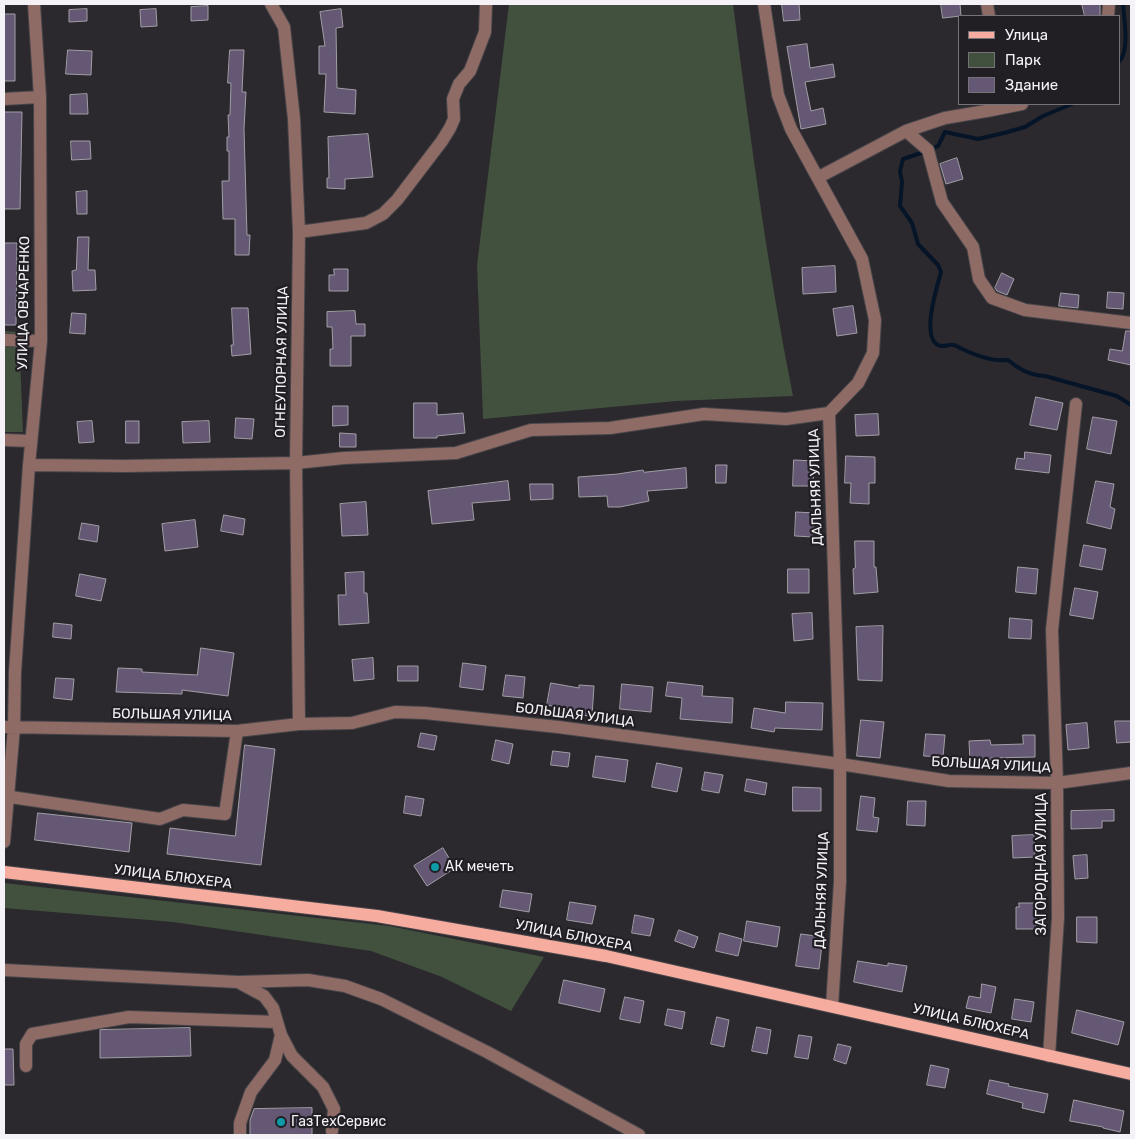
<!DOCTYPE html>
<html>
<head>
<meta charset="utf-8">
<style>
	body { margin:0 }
	#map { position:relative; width:1135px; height:1139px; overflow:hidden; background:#2b292e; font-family:Rubik,sans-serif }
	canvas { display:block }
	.frame { position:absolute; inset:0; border:5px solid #f4f2f6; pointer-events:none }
	.legend { position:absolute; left:958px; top:15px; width:162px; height:90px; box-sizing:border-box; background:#211f24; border:1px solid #757378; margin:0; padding:6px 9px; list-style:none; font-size:15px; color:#f4f2f6 }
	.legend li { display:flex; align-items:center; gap:10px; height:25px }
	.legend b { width:25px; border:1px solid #757378 }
</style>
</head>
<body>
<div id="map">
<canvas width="1135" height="1139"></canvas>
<div class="frame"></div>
<ul class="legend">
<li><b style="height:6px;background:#f6ac9e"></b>Улица</li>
<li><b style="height:14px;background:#42503e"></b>Парк</li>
<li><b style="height:14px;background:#645874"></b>Здание</li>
</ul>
</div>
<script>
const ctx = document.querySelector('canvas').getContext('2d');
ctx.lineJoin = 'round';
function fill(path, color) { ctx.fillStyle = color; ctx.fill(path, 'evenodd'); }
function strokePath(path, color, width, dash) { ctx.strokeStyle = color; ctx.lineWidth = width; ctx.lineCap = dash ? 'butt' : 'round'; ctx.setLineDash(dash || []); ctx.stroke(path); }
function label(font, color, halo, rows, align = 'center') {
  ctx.font = font + ' Rubik,sans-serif'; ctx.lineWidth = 4.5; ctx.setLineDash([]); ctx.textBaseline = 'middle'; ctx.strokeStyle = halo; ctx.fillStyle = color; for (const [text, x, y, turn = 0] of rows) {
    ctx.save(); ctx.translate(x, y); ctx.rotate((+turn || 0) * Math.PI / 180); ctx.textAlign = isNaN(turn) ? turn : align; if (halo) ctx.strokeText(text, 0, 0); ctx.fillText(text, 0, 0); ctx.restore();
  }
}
const green = new Path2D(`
	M509 4H733C750 135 767 266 793 396L676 401 483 419 477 265Z
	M4 331 19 332 23 432H4Z
	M4 883 389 926 544 957 511 1011 442 977 371 951 173 922 4 908Z`);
const stream = new Path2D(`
	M1119 62C1130 50 1124 19 1123 4
	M931 149 938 146 945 132 978 139 1004 133 1025 127 1043 116 1072 104
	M924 152 903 159 900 171 902 182 900 206 912 223 918 244 938 265 941 272C937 287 921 336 938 345 944 348 948 344 953 345 956 345 958 347 960 348 975 355 992 362 1008 360 1020 370 1030 375 1045 376L1117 396 1131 405`);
const building = new Path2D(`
	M782 4H799L800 20 784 21Z
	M941 4H960L961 16 943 18Z
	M1082 4H1100V16H1085Z
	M208 6V20L191 21V7Z
	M87 9V21L69 22V10Z
	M156 9 157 26 141 27 140 10Z
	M341 9 343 27 336 28 337 88 356 90 355 114 324 112 326 74H319V46H325L320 12Z
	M4 14H15V81H4Z
	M807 44 810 68 833 64 835 77 805 82 811 111 823 108 826 124 801 129 787 47Z
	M68 50 92 51 91 75 66 74Z
	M230 50H244L242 92H246L244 129 247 235H250L249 255H235V219H223L222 181H229V151H227V137H229L228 115H230L231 83H228Z
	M87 94 88 114H70V95Z
	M4 112H22L20 209H4Z
	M368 134 373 177 345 179V189L327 188V178H329L328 137Z
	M71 141H90L91 159 72 160Z
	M957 158 963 179 946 184 940 164Z
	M87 191V214H77L76 192Z
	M78 237H89L88 270H95L96 290 73 291 72 271 76 270Z
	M4 243H17L16 325H4Z
	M835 266 836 292 803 294 802 268Z
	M334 269H348V291H329V275H334Z
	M1002 273 1014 279 1007 295 997 291 995 288Z
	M1108 292 1124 293 1123 309 1107 308Z
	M1061 293 1079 295 1078 308 1059 306Z
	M853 306 857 333 837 336 833 309Z
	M232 308H248L251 354 232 356 231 345H233Z
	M355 311 356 324H365V336H351V366H330V349H333L332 327H327V312Z
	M72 313 86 314 85 334 70 333Z
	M1126 331H1131V365L1108 360 1110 349 1122 351Z
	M1036 397 1063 403 1057 430 1030 425Z
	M414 403H437V415L463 413 465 433 437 436V438H414Z
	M333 406H348V425L333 426Z
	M878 414 879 435 856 436 855 415Z
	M1093 417 1117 421 1111 454 1087 449Z
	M236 418 254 419 252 439 235 438Z
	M92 421 94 442 79 443 77 422Z
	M126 421H139V443H126Z
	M209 421 210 442 183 443 182 422Z
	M340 433 356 434V447H340Z
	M1025 452 1051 455 1049 473 1015 469 1017 458 1024 459Z
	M846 456 875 457V483H869V504L850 503 851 483H845Z
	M794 460 814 461 813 486H793Z
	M716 465H727L726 483H716Z
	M686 468 687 488 647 491 649 501 620 507H608L607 496 579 497 578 477 618 474 643 470 644 472Z
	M508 481 510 500 472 503 474 520 432 524 428 491Z
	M1096 481 1114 484 1110 507 1115 509 1111 529 1087 523Z
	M530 484H553V499L531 500Z
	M366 502 368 535 342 536 340 504Z
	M796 512 815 513 813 537 795 536Z
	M224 515 245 519 243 535 221 531Z
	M195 520 198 547 165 551 162 524Z
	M82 523 99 526 97 542 79 539Z
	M855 541H874V567H876L878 592 854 594 853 569 855 568Z
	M1084 545 1106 549 1102 570 1080 566Z
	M1018 567 1038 569 1036 594 1016 592Z
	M788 569H809V593H788Z
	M364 572V593H367L369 623 339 625 338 595H346L345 573Z
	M80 574 106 579 101 601 76 596Z
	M1075 588 1098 592 1093 619 1070 615Z
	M812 613 813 639 794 641 792 614Z
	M1010 618 1032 620 1031 639 1009 638Z
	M54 623 72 625 71 639 53 637Z
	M883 626 882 681 858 680 856 627Z
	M201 648 234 653 228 696 182 690V694L116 692 118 668 142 669V672L197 675Z
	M373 658 374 679 354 681 352 660Z
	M463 663 486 666 483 690 460 687Z
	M398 666H418V681H398Z
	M506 675 525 677 523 698 503 696Z
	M56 678 74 679 72 700 54 698Z
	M668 682 703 686 702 696 733 698 732 723 680 719 682 698 666 696Z
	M551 683 579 688V685L594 686 592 716 577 715V711L547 705Z
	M622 684 653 687 651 712 620 709Z
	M786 702 823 703 822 730 775 728 774 732 751 728 754 708 785 713Z
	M861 720 884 722 880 758 857 756Z
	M1115 721H1131V742L1117 743Z
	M1087 723 1089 748 1068 750 1066 725Z
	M421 733 437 736 434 750 418 747Z
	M926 734 945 735 943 757 924 756Z
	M1023 735H1035V757L991 758V761H970L969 741 990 740 991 745 1023 744Z
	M496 740 513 744 509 764 492 760Z
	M245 745 275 749 261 865 167 854 170 828 235 836Z
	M553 751 570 753 568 767 551 765Z
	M596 756 628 760 625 782 593 777Z
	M657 763 682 768 677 792 652 787Z
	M705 772 723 775 719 793 702 790Z
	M747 779 767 783 765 795 745 791Z
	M793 787 821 788V811H793Z
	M406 796 424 799 421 816 404 813Z
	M861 796 875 798 873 817 879 818 877 832 857 830Z
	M908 801H926L925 826 907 825Z
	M1114 810V821H1102V828L1071 829V811Z
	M38 813 132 823 129 852 35 840Z
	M1034 835 1035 857 1013 858 1012 836Z
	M443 848 455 868 427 886 414 866Z
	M1087 855 1088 878 1075 879 1073 856Z
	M503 890 532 894 529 912 500 907Z
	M570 902 596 906 592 924 567 920Z
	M1019 903H1036V929H1016V907H1019Z
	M635 915 654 919 650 936 632 933Z
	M1077 917H1097V943L1077 942Z
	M747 921 780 927 777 947 744 941Z
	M679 930 698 937 694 948 675 941Z
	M720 933 742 939 738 956 716 951Z
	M801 934 823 937 819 969 796 966Z
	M858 961 888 966V963L907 966 902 992 854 982Z
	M564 980 605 989 600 1012 559 1003Z
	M982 984 996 987 991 1013 966 1008 969 996 980 998Z
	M625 997 644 1001 640 1023 620 1019Z
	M1015 999 1034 1002 1031 1022 1012 1019Z
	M668 1009 685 1012 682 1029 665 1025Z
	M1077 1010 1124 1022 1118 1045 1072 1033Z
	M717 1017 729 1020 724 1047 711 1044Z
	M757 1027 771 1030 767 1054 752 1051Z
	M190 1028 191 1056 100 1058V1030Z
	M799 1035 812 1037 808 1059 795 1057Z
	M838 1044 851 1047 846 1064 834 1060Z
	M4 1049H13L14 1085H4Z
	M931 1065 949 1069 945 1088 927 1085Z
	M990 1080 1009 1084 1008 1086 1048 1094 1044 1113 1022 1108 1023 1103 987 1094Z
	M1074 1100 1124 1111 1120 1132 1103 1128V1127L1070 1121Z
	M312 1108V1135H250V1120L254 1109Z`);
const minor = new Path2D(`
	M271 4 284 27 294 119 299 232 296 463 299 724
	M764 4 778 95 791 129 862 259 875 320 873 353 858 383 829 413 840 764V882L832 1006
	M987 4 989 16
	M1108 16 1109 4
	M4 99 40 97
	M992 110 1022 104
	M906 131 928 150 942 202 973 247 979 279 992 298 1025 310 1131 323
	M819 177 906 131 945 118 992 110V104
	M299 232 366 223 383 214 397 200 442 141 450 128 454 119 453 99 459 84 470 71 485 32 486 4
	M4 340 41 341
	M4 440 31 441
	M29 465 125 466 296 463 344 458 456 453 531 430 610 428 704 414 786 419 829 413
	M4 727 237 731 299 724 352 723 395 712 425 713 558 727 840 764 949 781 1057 783 1131 773
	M4 796 160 819 183 810 225 814 237 731
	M4 842 14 728 15 672 29 465 41 341 40 97 34 4
	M4 970 238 982 308 980 345 986 381 999 487 1052 639 1135
	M238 982 264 996 273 1008 281 1035 275 1060 251 1092 240 1123V1135
	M281 1035 292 1056 323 1087 334 1109 332 1131
	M1049 1056 1058 918 1057 783 1052 630 1076 404
	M26 1066V1044L32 1034 129 1017 277 1022`);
const major = new Path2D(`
	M4 872 377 916 606 956 1131 1074`);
const markers = [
	[435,867,5,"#0f9aa8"],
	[281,1122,5,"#0f9aa8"]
];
const streetNames = [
	["УЛИЦА ОВЧАРЕНКО",24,303,-89],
	["ОГНЕУПОРНАЯ УЛИЦА",282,362,-89],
	["ДАЛЬНЯЯ УЛИЦА",816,487,-92],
	["БОЛЬШАЯ УЛИЦА",172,715,1],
	["БОЛЬШАЯ УЛИЦА",575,715,7],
	["БОЛЬШАЯ УЛИЦА",991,765,3],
	["ЗАГОРОДНАЯ УЛИЦА",1042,864,-90],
	["УЛИЦА БЛЮХЕРА",173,877,7],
	["ДАЛЬНЯЯ УЛИЦА",822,890,-88],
	["УЛИЦА БЛЮХЕРА",574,936,11],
	["УЛИЦА БЛЮХЕРА",971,1022,13]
];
const poiNames = [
	["АК мечеть",445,867],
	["ГазТехСервис",291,1122]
];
fill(green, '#42503e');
strokePath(stream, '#061428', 4);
fill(building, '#645874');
strokePath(building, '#a19ea5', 1);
strokePath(minor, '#47454a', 14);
strokePath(major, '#47454a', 14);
strokePath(minor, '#8f6b65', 12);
strokePath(major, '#f6ac9e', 12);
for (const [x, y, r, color] of markers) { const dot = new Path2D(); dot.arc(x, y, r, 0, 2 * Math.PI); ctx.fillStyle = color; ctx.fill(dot); strokePath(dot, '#211f24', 2); }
label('14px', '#f4f2f6', '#211f24', streetNames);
label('14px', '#f4f2f6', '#211f24', poiNames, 'left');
</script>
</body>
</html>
